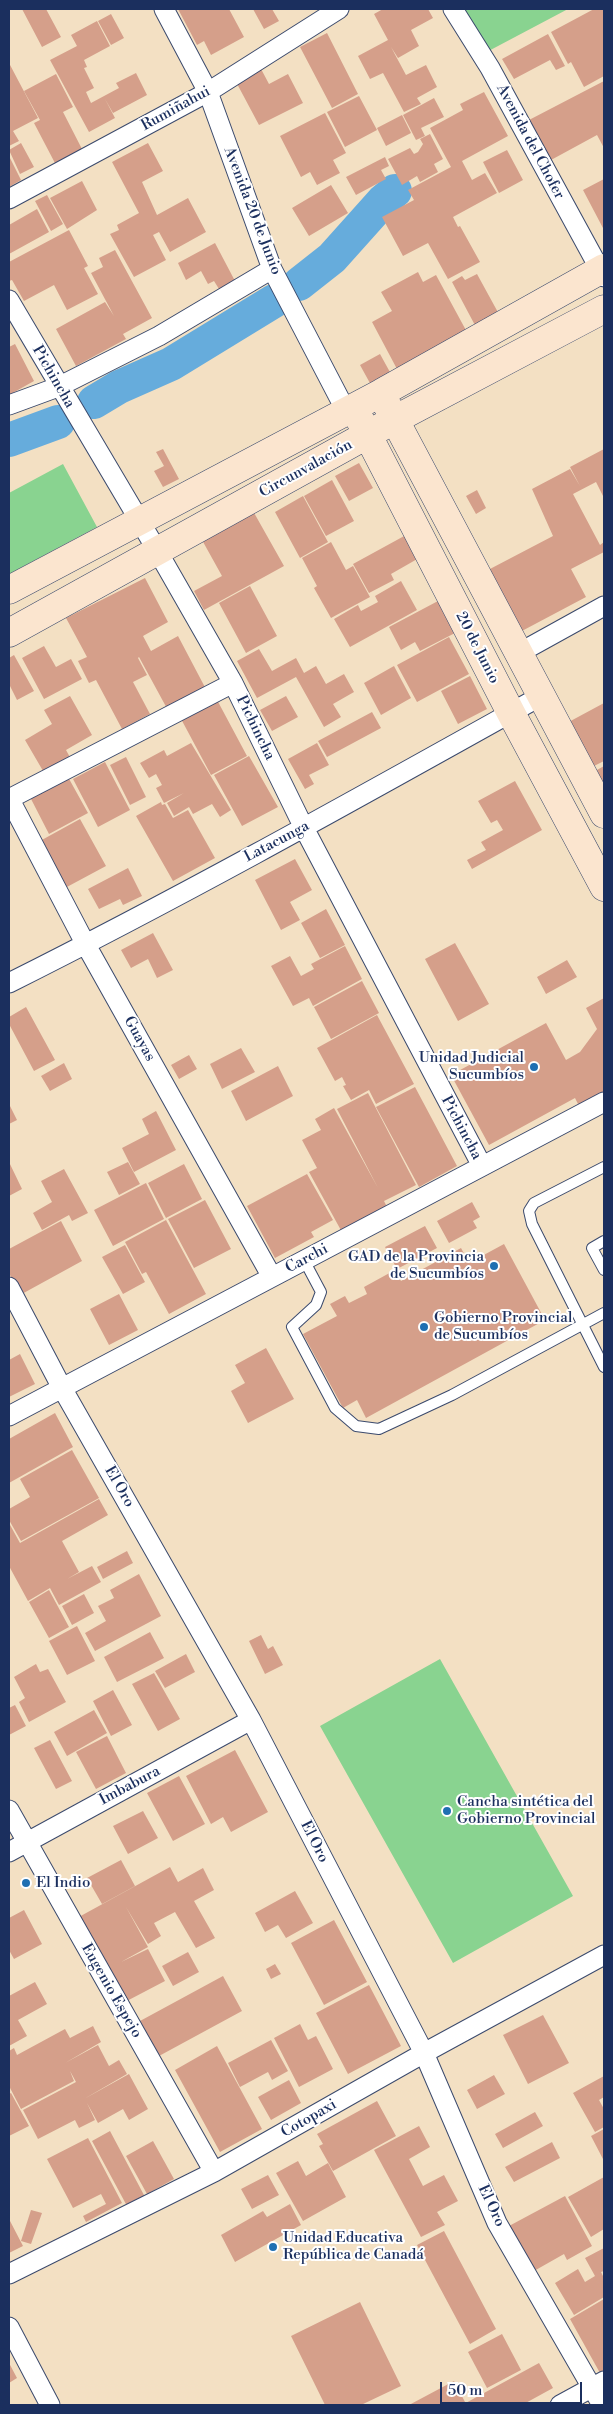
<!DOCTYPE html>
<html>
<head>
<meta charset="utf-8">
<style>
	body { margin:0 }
	#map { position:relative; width:613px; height:2414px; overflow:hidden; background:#f3e0c3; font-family:"Libre Bodoni",serif }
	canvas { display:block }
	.frame { position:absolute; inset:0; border:10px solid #1b2f5e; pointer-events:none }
	.scale { position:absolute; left:440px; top:2382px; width:142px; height:22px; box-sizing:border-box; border:2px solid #1b2f5e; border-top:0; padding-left:6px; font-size:15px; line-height:18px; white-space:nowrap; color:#1b2f5e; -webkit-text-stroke:4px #fff; paint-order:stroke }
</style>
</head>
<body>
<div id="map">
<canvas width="613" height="2414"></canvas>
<div class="frame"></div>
<div class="scale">50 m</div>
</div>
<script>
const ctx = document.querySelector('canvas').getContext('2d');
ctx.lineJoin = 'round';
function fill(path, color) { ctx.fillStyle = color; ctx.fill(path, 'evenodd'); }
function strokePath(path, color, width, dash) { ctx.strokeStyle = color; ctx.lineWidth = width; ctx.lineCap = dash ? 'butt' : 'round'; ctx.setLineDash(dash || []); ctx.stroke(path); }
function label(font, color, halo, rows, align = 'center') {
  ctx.font = font + ' "Libre Bodoni",serif'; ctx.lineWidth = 4; ctx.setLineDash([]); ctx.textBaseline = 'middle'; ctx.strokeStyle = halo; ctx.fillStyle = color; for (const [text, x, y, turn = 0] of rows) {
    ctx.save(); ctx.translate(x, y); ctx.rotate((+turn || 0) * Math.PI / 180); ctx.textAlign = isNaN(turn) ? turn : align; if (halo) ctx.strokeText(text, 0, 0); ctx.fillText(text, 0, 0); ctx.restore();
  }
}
const green = new Path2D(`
	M454 9H568L481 55Z
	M63 464 97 527 9 574V493Z
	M440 1659 573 1896 453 1963 320 1726Z`);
const river = new Path2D(`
	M299 284 332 258 383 201 395 191
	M94 402 119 387 171 364 274 301
	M9 440 58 422`);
const building = new Path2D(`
	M22 9H46L61 37 42 47Z
	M178 9H229L244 37 211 55 204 41 197 45Z
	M253 9H272L279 21 264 29Z
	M383 9H428L433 18 411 30 419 46 398 58 391 47 406 75 426 65 437 87 417 98 421 104 404 112 383 73 370 79 358 56 388 40 374 14Z
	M594 9H604V76L584 87 571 62 568 64 551 32Z
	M111 14 124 38 111 45 98 21Z
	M97 21 110 46 84 60 87 67 84 68 94 88 86 92 91 103 119 88 116 83 136 73 147 95 113 113 105 99 115 118 89 132 50 60 77 46 71 35Z
	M327 33 358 94 332 108 300 47Z
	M548 34 565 66 556 70 550 60 514 79 502 59Z
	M9 63 38 118 13 131 19 141 9 146Z
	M260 67 269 84 288 74 303 103 259 125 235 80Z
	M56 74 73 107 63 112 83 151 56 165 34 123 40 120 24 91Z
	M604 81V148L597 135 551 160 529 120Z
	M484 92 508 136 462 161 472 180 485 173 497 193 453 217 458 227 460 226 480 262 448 279 428 243 403 256 382 217 414 200 408 190 451 167 430 128 463 110 460 104Z
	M359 96 377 130 345 147 327 112Z
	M434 98 444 117 421 128 425 136 416 140 403 115Z
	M325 113 346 153 333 160 340 173 317 185 310 172 301 177 280 136Z
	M402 115 411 133 386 146 377 128Z
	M430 134 443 159 434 164 438 172 420 182 417 176 402 185 388 159 410 148 414 154 418 152 423 144 420 139Z
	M21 143 34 167 20 174 9 150Z
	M148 143 163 171 142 182 157 215 188 198 206 232 170 252 159 232 153 235 166 260 134 277 110 234 119 230 117 225 139 213 112 162Z
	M507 150 523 180 499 193 483 162Z
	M9 156 21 180 9 187Z
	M385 157 389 166 381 170 386 179 356 195 346 177Z
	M604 179V230L583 190Z
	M82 181 97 210 67 229 50 198Z
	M331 185 348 213 309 236 292 208Z
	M47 195 63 224 51 231 35 201Z
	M37 209 49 232 9 254V225Z
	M69 230 88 266 84 268 98 294 67 310 54 285 24 301 12 280 9 281V262Z
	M215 243 235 281 219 289 214 281 208 284 201 271 186 280 178 263Z
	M115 250 152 318 123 334 126 339 76 366 56 329 105 302 114 316 91 273 103 267 99 258Z
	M418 272 423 282 436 275 468 334 397 369 372 322 392 311 381 292Z
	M477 274 500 316 477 329 452 282 462 276 465 280Z
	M15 344 34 381 9 395V347Z
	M380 354 391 374 371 385 360 365Z
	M163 449 179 479 163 487 154 471 164 466 156 452Z
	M604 449V498L596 482 573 494 600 545 604 542V552L571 569 586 597 520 632 488 570 553 536 532 489 570 469 580 486 570 467Z
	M359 463 373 488 349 501 335 476Z
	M332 480 354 521 326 536 304 496Z
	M477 490 486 508 476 514 466 496Z
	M303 496 328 542 300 558 275 512Z
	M253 511 284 566 204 610 194 591 222 576 202 540Z
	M406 535 419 558 391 574 394 580 369 593 353 564Z
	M331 542 346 570 353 566 370 597 331 618 314 588 317 586 302 558Z
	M145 578 168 622 143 636 151 651 178 636 208 693 170 714 139 657 138 658 147 675 133 682 150 714 122 729 96 680 89 683 78 661 87 657 66 618Z
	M401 581 417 610 350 647 334 619 358 605 361 611 378 602 375 596Z
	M250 586 277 636 246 653 219 603Z
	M438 601 455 633 420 651 415 642 401 650 389 627Z
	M449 637 469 674 417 702 397 665Z
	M44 646 56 667 71 659 82 679 44 699 22 658Z
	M259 649 272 671 296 658 304 673 316 666 326 684 344 674 354 692 333 704 341 717 324 727 296 677 257 698 237 661Z
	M14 655 34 691 17 700 9 684V658Z
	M394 666 411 698 381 715 364 683Z
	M470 676 487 709 458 724 441 691Z
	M70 696 92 735 66 750 72 761 46 776 25 740 52 724 44 710Z
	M286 696 298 717 272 731 260 710Z
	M216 698 247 756 211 775 180 717Z
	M604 703V761L588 769 565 724Z
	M372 712 381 728 327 757 318 741Z
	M191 743 231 810 220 817 212 804 193 814 189 807 174 816 167 803 184 793 164 803 156 788 162 785 156 774 149 778 140 763 164 750 167 756Z
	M317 743 329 765 309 775 314 784 305 789 288 759Z
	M249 756 278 807 242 826 214 775Z
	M126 757 146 797 130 805 110 765Z
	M105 762 130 810 98 827 73 779Z
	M604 766V802L588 775Z
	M68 777 88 813 49 834 30 797Z
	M515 781 542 830 472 869 467 860 486 850 481 842 503 830 497 820 491 823 478 801Z
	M161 802 162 805 165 804 173 818 188 810 215 858 173 881 136 816Z
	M80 819 106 866 65 888 40 841Z
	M295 859 312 890 290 902 300 920 281 930 255 880Z
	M128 868 142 896 123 905 120 899 99 909 88 889Z
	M326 909 345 945 320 958 301 923Z
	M153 933 173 970 157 978 148 959 131 968 121 950Z
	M455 943 489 1004 458 1021 425 959Z
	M345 946 362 979 313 1006 309 998 293 1006 271 966 290 956 301 976 314 969 311 964Z
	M567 960 577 977 546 994 537 977Z
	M362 981 379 1013 331 1039 314 1007Z
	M604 998V1093L579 1106 575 1098 489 1145 451 1075 546 1023 566 1060 580 1052 597 1029 586 1008Z
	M26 1007 55 1060 34 1071 9 1024V1017Z
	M377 1015 414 1084 376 1104 369 1090 351 1100 343 1086 346 1085 342 1077 335 1081 317 1048Z
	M241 1048 255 1072 222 1089 210 1064Z
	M189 1055 197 1069 179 1079 171 1065Z
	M64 1063 72 1079 50 1091 41 1076Z
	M278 1066 293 1096 246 1121 231 1091Z
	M415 1087 457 1166 419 1187 376 1107Z
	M368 1093 416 1185 384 1201 388 1209 343 1234 309 1172 317 1168 302 1140 321 1130 315 1119 334 1108 378 1188 337 1109Z
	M9 1104 17 1120 9 1124Z
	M156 1111 176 1150 134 1172 122 1148 149 1134 142 1119Z
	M9 1162 22 1189 9 1196Z
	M128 1162 140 1184 119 1195 107 1172Z
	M184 1164 202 1199 166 1218 148 1183Z
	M64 1169 88 1213 72 1221 69 1215 42 1230 33 1213 52 1202 41 1181Z
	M307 1174 333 1220 311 1232 314 1237 275 1258 247 1206Z
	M146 1183 164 1219 113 1246 94 1210Z
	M205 1200 231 1249 194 1268 168 1219Z
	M472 1202 480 1217 473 1221 477 1228 449 1243 437 1221Z
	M166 1220 206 1294 169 1314 146 1272 142 1274 125 1242Z
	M61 1221 82 1261 20 1295 9 1273V1249Z
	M425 1226 437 1248 397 1269 385 1247Z
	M504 1244 545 1320 366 1418 357 1400 343 1408 303 1334 337 1316 330 1304 345 1296 349 1303 367 1294 364 1287 395 1270 401 1281 461 1248 469 1263Z
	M125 1245 145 1282 123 1294 102 1257Z
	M119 1294 138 1330 109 1345 90 1309Z
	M266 1348 294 1399 248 1423 231 1391 245 1383 235 1365Z
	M20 1354 35 1384 9 1397V1360Z
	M55 1413 73 1447 9 1483V1439Z
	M72 1450 99 1498 21 1541 9 1520V1509L30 1497 20 1479Z
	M99 1499 108 1515 62 1541 79 1572 67 1579 92 1566 101 1582 59 1605 50 1588 28 1601 9 1566V1523L20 1543Z
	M127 1551 133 1563 103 1579 97 1567Z
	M139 1574 161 1616 95 1651 85 1633 106 1621 98 1606 114 1598 110 1590Z
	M49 1590 69 1627 49 1638 29 1602Z
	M84 1594 94 1613 72 1625 62 1606Z
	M77 1626 95 1661 67 1675 49 1641Z
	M150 1632 164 1658 117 1682 104 1657Z
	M261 1635 268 1649 273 1646 283 1665 265 1674 249 1641Z
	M186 1654 195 1672 165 1688 155 1671Z
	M36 1664 40 1672 48 1669 66 1702 29 1722 19 1702 25 1698 14 1677Z
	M154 1673 180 1719 158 1731 132 1684Z
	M113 1690 132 1725 111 1736 93 1701Z
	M15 1705 26 1726 9 1735V1708Z
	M94 1710 107 1733 67 1756 54 1732Z
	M107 1736 126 1773 96 1789 76 1752Z
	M50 1740 72 1781 56 1789 34 1748Z
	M235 1750 268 1812 231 1832 223 1817 211 1824 186 1776Z
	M179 1776 205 1824 173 1841 147 1793Z
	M143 1811 158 1838 128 1854 113 1826Z
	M121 1860 135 1886 102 1904 87 1878Z
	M170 1867 178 1882 203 1868 214 1890 194 1901 215 1938 196 1948 175 1912 154 1923 161 1936 148 1944 126 1907 148 1947 121 1962 148 1949 165 1981 123 2003 77 1918Z
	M295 1891 313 1923 286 1938 278 1925 265 1932 255 1913Z
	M24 1910 42 1944 14 1959 9 1950V1918Z
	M334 1920 367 1982 324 2005 291 1943Z
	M188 1952 199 1972 173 1986 162 1966Z
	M275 1964 281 1974 271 1979 266 1969Z
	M223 1976 242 2011 159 2056 140 2021Z
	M35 1982 47 2004 18 2020 27 2036 9 2046V1996Z
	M369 1985 401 2046 348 2074 316 2013Z
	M543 2015 569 2063 528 2084 503 2035Z
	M300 2024 308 2040 316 2036 333 2069 299 2087 274 2038Z
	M93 2026 101 2042 65 2063 98 2045 109 2066 119 2060 127 2074 84 2099 129 2074 148 2109 129 2120 123 2109 98 2123 87 2103 95 2120 79 2128 75 2120 38 2139 23 2110 76 2082 70 2071 74 2081 21 2109 9 2086V2051L14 2048 17 2055 65 2029 70 2038Z
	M271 2040 288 2071 272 2080 268 2072 240 2087 228 2063Z
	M217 2046 262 2129 220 2152 175 2070Z
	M494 2075 505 2094 477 2109 467 2090Z
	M604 2076V2097L599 2100 604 2109V2127L595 2132 573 2093Z
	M289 2080 301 2103 271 2120 258 2097Z
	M11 2093 29 2126 9 2136V2094Z
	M377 2101 396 2136 333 2171 319 2146 323 2144 317 2134Z
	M535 2112 543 2126 503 2148 495 2134Z
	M419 2126 430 2147 409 2159 423 2186 444 2175 458 2201 437 2212 445 2225 421 2237 374 2150Z
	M604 2129V2161L591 2136Z
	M110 2131 145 2197 127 2206 92 2141Z
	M88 2138 122 2203 86 2222 83 2216 106 2204 101 2194 73 2208 47 2159Z
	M153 2141 174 2179 147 2194 126 2156Z
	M552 2142 560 2158 514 2182 505 2167Z
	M298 2161 306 2176 328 2163 346 2197 303 2221 276 2173Z
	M268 2175 279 2195 252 2209 241 2189Z
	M604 2177V2229L591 2237 568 2197Z
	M565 2196 592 2246 567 2260 564 2254 534 2271 509 2226Z
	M290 2204 301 2225 235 2262 221 2235 263 2211 267 2217Z
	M31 2210 42 2213 31 2244 21 2241Z
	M9 2219 23 2246 9 2253Z
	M444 2231 496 2329 470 2344 417 2245Z
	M604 2248V2271L601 2272 604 2278V2297L574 2315 555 2283 578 2269 585 2282 595 2276 585 2258Z
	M604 2299V2371L600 2373 570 2319Z
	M360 2302 401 2386 361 2405H325L291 2336Z
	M502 2334 521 2370 487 2388 468 2352Z
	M9 2363 17 2378 9 2383Z
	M539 2363 553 2388 522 2405H462Z
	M454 2381 465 2402 458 2405H409Z`);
const lane = new Path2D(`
	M604 1167 534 1203 529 1211 532 1224 604 1367
	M604 1241 592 1248 604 1270
	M304 1260 321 1292 316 1305 292 1327 335 1408 356 1426 379 1429 452 1395 604 1313`);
const street = new Path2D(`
	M164 9 208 92 272 269 346 411
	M453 9 490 68 604 277
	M9 199 208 92 339 9
	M9 300 158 552 233 683 304 828 482 1166
	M9 405 58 387 159 336 272 269
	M519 653 604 606
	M9 798 86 945 272 1277
	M9 799 233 683
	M9 983C189 893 365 794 541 696
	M9 1287 62 1388 251 1720 424 2053 497 2223 602 2405
	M9 1416 604 1102
	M9 1810 214 2172
	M9 1852 251 1720
	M9 2274 214 2172 424 2053 604 1955
	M9 2327 50 2405
	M560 2405 604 2381`);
const secondary = new Path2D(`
	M387 405 604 814
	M359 418 511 713 604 887
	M9 590 381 393 604 268
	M9 633 394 420 604 309`);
const markers = [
	[534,1067,5,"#1f6fb2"],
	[494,1266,5,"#1f6fb2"],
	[424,1327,5,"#1f6fb2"],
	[447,1811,5,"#1f6fb2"],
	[26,1883,5,"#1f6fb2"],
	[273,2247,5,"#1f6fb2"]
];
const streetNames = [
	["Rumiñahui",176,109,-29],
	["Avenida del Chofer",530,142,62],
	["Avenida 20 de Junio",252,211,69],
	["Pichincha",53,377,60],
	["Circunvalación",306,469,-29],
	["20 de Junio",477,648,63],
	["Pichincha",255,728,64],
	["Latacunga",277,842,-28],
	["Guayas",139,1039,61],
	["Pichincha",461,1128,62],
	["Carchi",307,1259,-28],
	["El Oro",119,1487,60],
	["Imbabura",130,1786,-28],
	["El Oro",314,1842,63],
	["Eugenio Espejo",111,1991,60],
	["Cotopaxi",309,2119,-30],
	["El Oro",491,2206,65]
];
const poiNames = [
	["Unidad Judicial",524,1058,"right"],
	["Sucumbíos",524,1075,"right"],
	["GAD de la Provincia",484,1257,"right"],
	["de Sucumbíos",484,1274,"right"],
	["Gobierno Provincial",434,1318],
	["de Sucumbíos",434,1335],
	["Cancha sintética del",457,1802],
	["Gobierno Provincial",457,1819],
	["El Indio",36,1883],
	["Unidad Educativa",283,2238],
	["República de Canadá",283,2255]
];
fill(green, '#89d390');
strokePath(river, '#66acdc', 34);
fill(building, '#d59f8a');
strokePath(lane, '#3b4a6d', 12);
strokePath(street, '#3b4a6d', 21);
strokePath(secondary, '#3b4a6d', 29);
strokePath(lane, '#fff', 10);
strokePath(street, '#fff', 19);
strokePath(secondary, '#fbe5cf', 28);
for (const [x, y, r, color] of markers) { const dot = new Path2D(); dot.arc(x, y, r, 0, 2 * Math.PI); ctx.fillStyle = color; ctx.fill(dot); strokePath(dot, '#fff', 2); }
label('15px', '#1b2f5e', '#fff', streetNames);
label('15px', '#1b2f5e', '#fff', poiNames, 'left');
</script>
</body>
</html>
